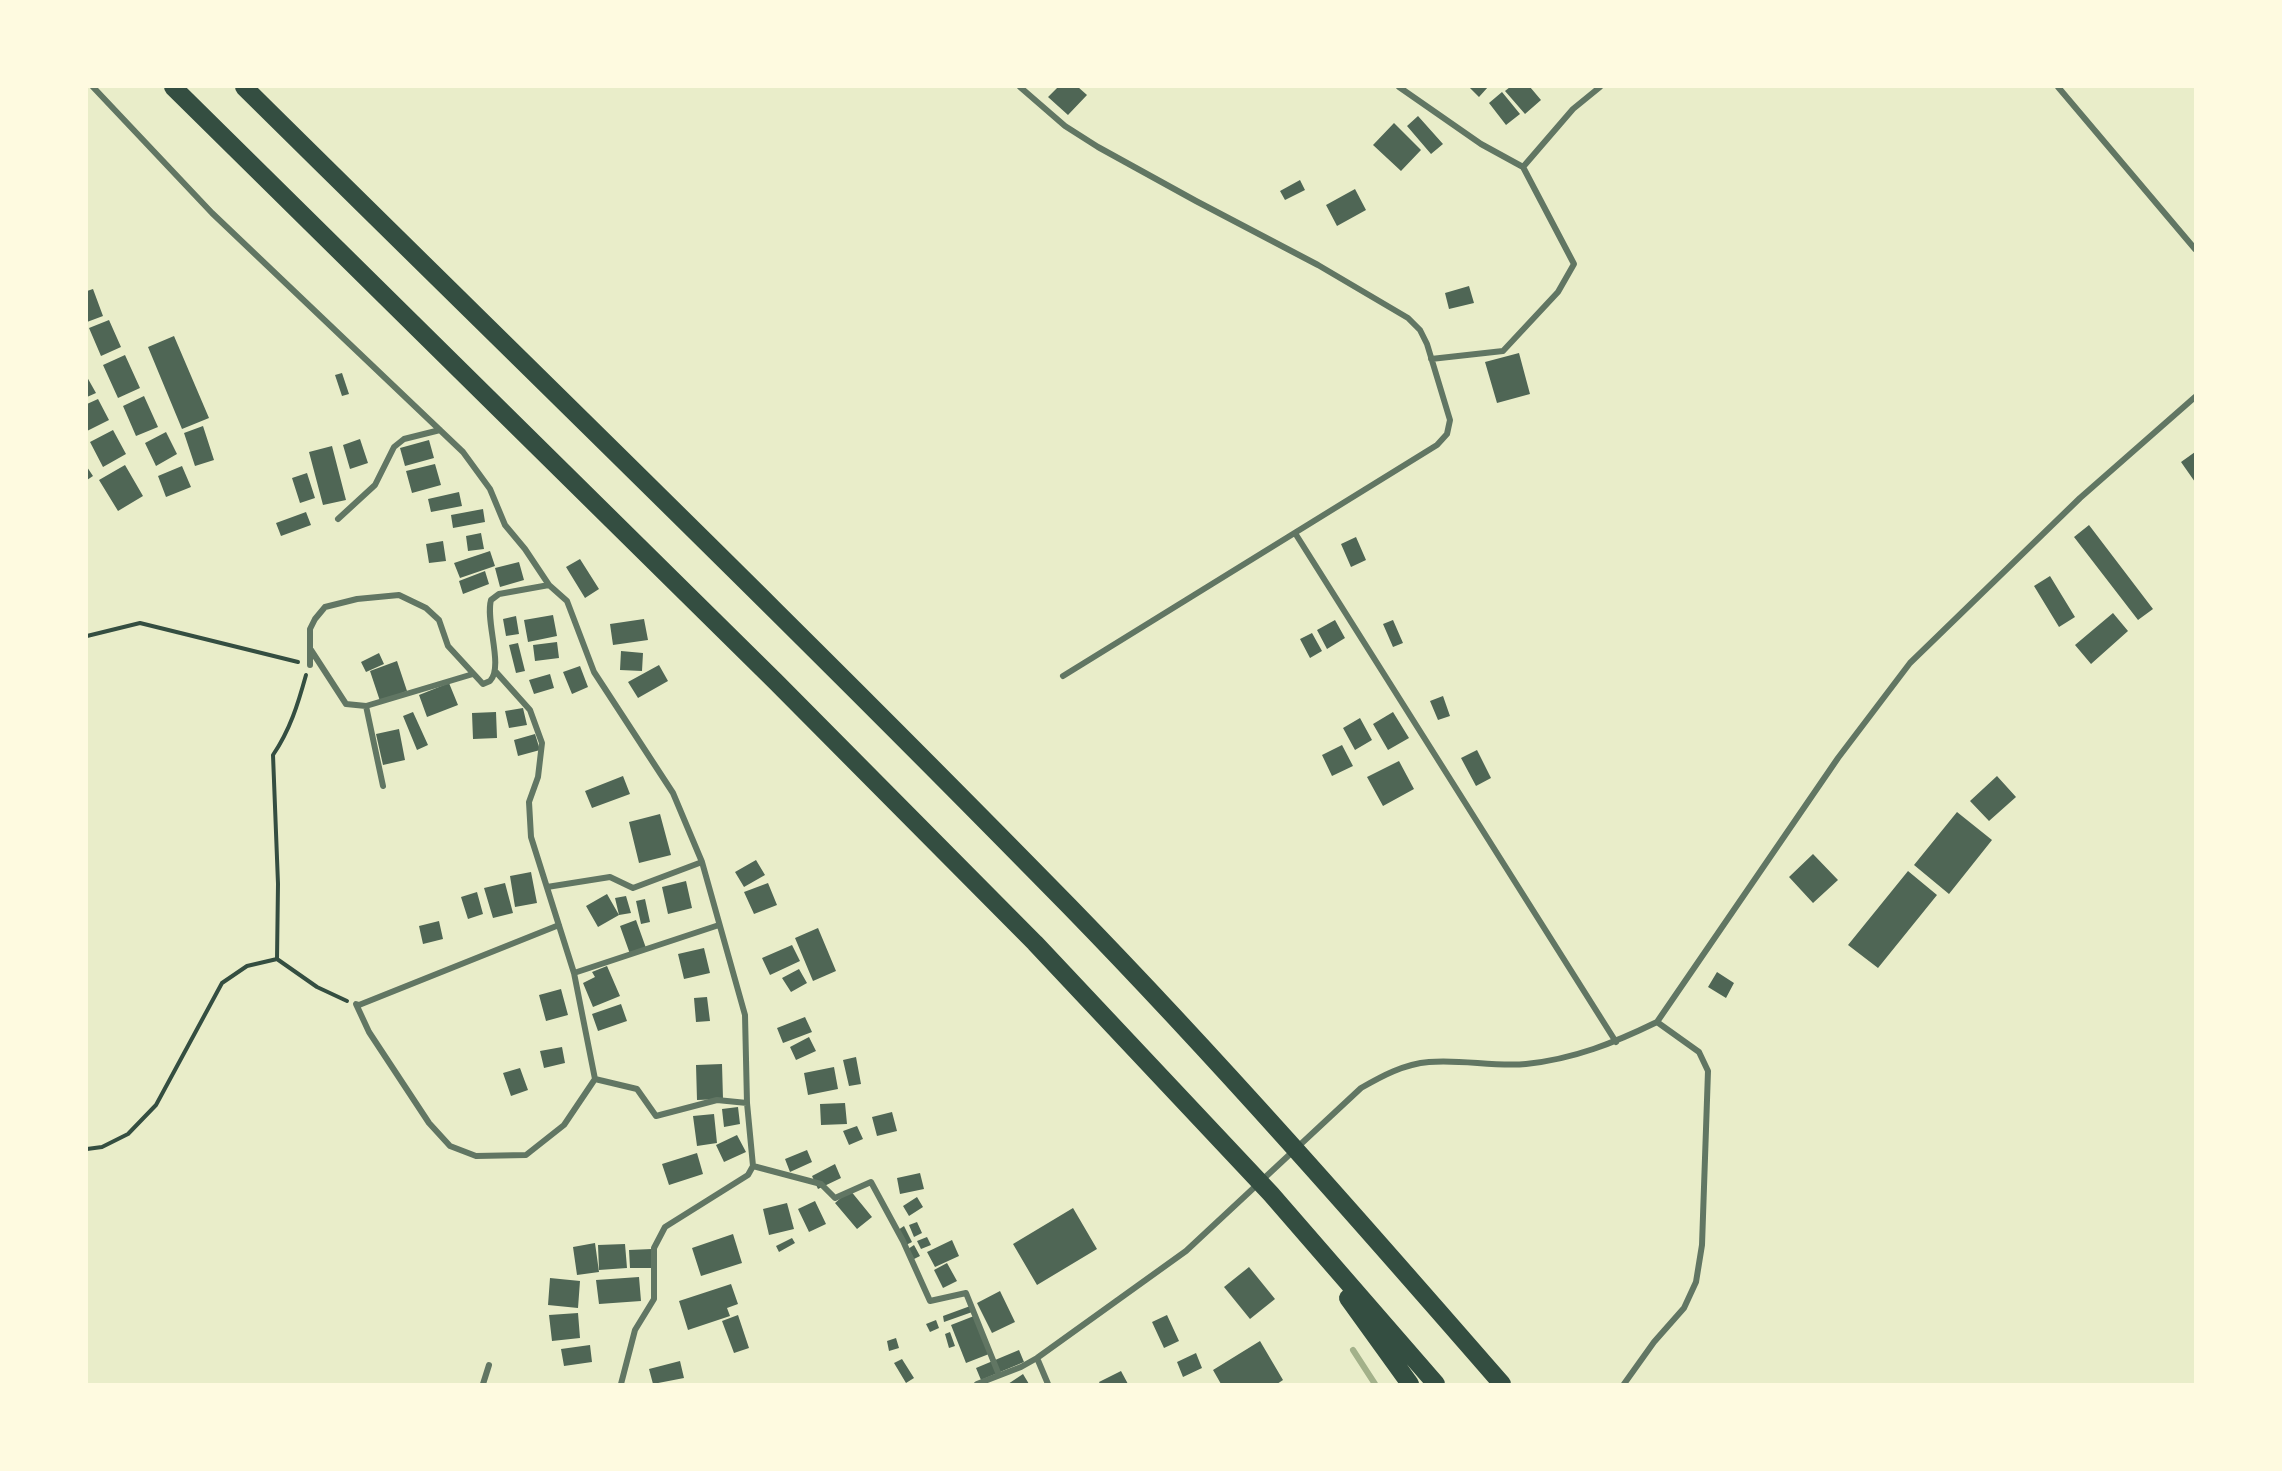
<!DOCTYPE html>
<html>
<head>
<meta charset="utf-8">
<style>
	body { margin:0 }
	#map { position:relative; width:2282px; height:1471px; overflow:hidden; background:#e9edc9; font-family:Quicksand,sans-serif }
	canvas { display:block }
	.frame { position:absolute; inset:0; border:88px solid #fefae0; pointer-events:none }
</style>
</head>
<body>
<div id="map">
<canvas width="2282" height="1471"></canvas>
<div class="frame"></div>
</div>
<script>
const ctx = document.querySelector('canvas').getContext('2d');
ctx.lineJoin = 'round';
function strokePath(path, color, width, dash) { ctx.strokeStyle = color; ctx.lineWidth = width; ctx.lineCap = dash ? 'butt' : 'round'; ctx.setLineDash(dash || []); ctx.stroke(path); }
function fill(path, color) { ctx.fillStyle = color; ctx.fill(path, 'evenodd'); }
const stream = new Path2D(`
	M1353 1350 1375 1384`);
const building = new Path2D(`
	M1058 87H1078L1087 95 1068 115 1048 97Z
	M1469 87H1488L1479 97Z
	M1510 87H1530L1541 100 1525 114 1505 91Z
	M1502 92 1520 114 1506 125 1489 103Z
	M1418 116 1443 144 1431 154 1407 126Z
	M1394 123 1421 150 1401 171 1373 145Z
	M1300 180 1305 190 1285 200 1280 191Z
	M1355 189 1366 210 1337 226 1326 205Z
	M1469 286 1474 303 1449 309 1445 293Z
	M93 289 103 316 87 322V291Z
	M109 320 121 347 101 356 89 328Z
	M174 336 209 418 182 429 148 347Z
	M1519 353 1530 394 1497 403 1485 362Z
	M125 355 140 388 118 398 103 365Z
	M342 373 349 394 342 396 335 375Z
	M87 377 96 393 87 397Z
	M144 396 158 427 136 436 123 406Z
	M98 399 109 420 87 431V404Z
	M203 426 214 460 195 466 184 433Z
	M113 430 126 454 103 467 90 442Z
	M166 432 177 454 156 466 145 443Z
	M360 439 368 463 350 469 343 445Z
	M429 440 434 458 405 466 400 448Z
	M332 446 346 500 323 505 309 452Z
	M2195 452V482L2181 462Z
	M435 464 441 485 412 493 406 471Z
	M125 465 143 496 118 511 99 480Z
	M182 466 191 487 166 497 158 476Z
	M87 467 93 476 87 480Z
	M307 473 315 498 300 503 292 478Z
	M459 492 462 506 431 512 428 499Z
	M483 509 485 522 453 528 451 515Z
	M306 512 311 525 281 536 276 523Z
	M2089 525 2153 609 2138 620 2074 537Z
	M481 533 484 549 468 551 466 536Z
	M1356 537 1366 560 1351 567 1341 544Z
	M443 541 446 561 429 563 426 544Z
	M490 551 495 566 460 578 454 563Z
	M580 559 599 589 585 598 566 567Z
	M519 562 524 580 500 587 495 568Z
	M485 571 489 584 463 594 459 581Z
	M2050 576 2075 617 2059 627 2034 586Z
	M2113 613 2128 631 2091 664 2075 645Z
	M553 615 557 636 528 642 524 620Z
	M516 616 519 634 506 636 503 619Z
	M644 619 648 640 613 645 610 624Z
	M1335 620 1345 638 1327 649 1317 630Z
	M1393 620 1403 643 1393 647 1383 624Z
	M1312 633 1322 651 1310 658 1300 639Z
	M557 642 559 658 535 661 533 645Z
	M518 643 525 671 516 673 509 645Z
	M621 651 643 653 642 671 620 670Z
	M379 653 384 664 366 672 361 662Z
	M397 661 407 691 380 701 370 671Z
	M659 665 668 681 638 698 628 682Z
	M580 666 588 687 572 694 563 672Z
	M550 674 554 688 534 694 529 680Z
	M449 683 458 705 427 717 419 695Z
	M1443 696 1450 716 1438 720 1430 701Z
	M523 708 527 725 509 728 505 711Z
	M413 712 428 745 417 750 403 716Z
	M496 712 497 738 473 739 472 713Z
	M1393 712 1409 738 1388 750 1373 724Z
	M1360 718 1372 740 1355 750 1343 728Z
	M399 729 405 760 383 765 376 734Z
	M535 734 540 750 518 756 514 740Z
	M1342 745 1353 766 1332 776 1322 755Z
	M1477 750 1491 778 1476 786 1461 758Z
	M1399 761 1414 789 1383 806 1367 777Z
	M623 776 630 794 592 808 585 791Z
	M1997 776 2016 797 1989 821 1970 801Z
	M1957 812 1992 840 1949 894 1914 865Z
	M660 814 671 855 639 863 629 822Z
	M1813 854 1838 880 1813 903 1789 877Z
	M756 860 765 875 744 887 735 872Z
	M1908 871 1937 895 1878 968 1848 945Z
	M531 872 537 903 515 907 510 876Z
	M686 881 692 908 668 914 662 887Z
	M505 883 513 913 493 918 484 888Z
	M768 883 777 905 754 914 744 892Z
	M477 892 483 914 468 919 461 897Z
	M607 894 619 915 598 927 586 906Z
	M626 896 631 913 619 915 615 898Z
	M645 899 650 922 641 924 636 901Z
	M636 920 646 948 630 954 620 926Z
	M439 921 443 939 423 944 419 926Z
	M818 928 836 971 813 981 795 938Z
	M792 945 800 961 770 975 762 958Z
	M704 948 710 973 684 979 678 954Z
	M607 966 620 996 593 1007 583 983 595 977 592 972Z
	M799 969 807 983 791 992 782 978Z
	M1717 972 1734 983 1726 998 1708 987Z
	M561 989 568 1015 546 1021 539 995Z
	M707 997 710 1021 696 1022 694 998Z
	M621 1004 627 1021 598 1031 592 1014Z
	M805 1017 812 1032 783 1043 777 1028Z
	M809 1037 816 1051 796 1060 790 1047Z
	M562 1047 565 1063 544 1068 540 1051Z
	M856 1057 861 1084 849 1086 843 1060Z
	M722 1064 723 1099 697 1100 696 1065Z
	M834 1067 838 1089 808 1095 804 1073Z
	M520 1068 528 1090 511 1096 503 1073Z
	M845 1103 847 1124 821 1125 820 1104Z
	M738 1107 740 1124 724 1127 722 1109Z
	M892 1112 897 1131 877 1136 872 1117Z
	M714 1114 717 1143 697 1146 693 1116Z
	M857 1126 863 1139 849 1145 843 1131Z
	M737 1135 746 1152 724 1162 716 1145Z
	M807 1150 812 1162 790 1172 785 1159Z
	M697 1153 703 1174 669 1185 662 1164Z
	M835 1164 841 1178 818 1189 812 1176Z
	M920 1173 924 1189 900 1194 897 1178Z
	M850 1190 872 1217 857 1229 835 1203Z
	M917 1197 923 1207 909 1216 903 1206Z
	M815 1201 826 1224 809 1232 798 1209Z
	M787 1203 794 1229 769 1235 763 1209Z
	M1073 1208 1097 1249 1037 1285 1013 1244Z
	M917 1222 922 1233 914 1237 909 1225Z
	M904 1226 912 1242 906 1245 898 1230Z
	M733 1234 742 1263 701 1276 692 1248Z
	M927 1237 931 1245 921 1249 917 1241Z
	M792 1238 795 1243 779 1252 776 1246Z
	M952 1240 959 1256 935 1267 927 1252Z
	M595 1243 599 1272 577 1275 573 1247Z
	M625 1244 627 1268 599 1270 598 1245Z
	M914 1245 920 1256 914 1259 908 1249Z
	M652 1249 653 1268H630L629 1250Z
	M947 1263 957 1281 943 1288 934 1270Z
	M1249 1267 1275 1299 1250 1319 1224 1287Z
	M639 1277 641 1301 599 1304 596 1280Z
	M550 1278 580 1281 578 1308 548 1305Z
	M731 1284 738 1304 727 1308 730 1316 688 1330 679 1301Z
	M1000 1291 1015 1322 992 1333 977 1303Z
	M973 1305 975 1311 944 1322 943 1316Z
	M578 1313 580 1338 552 1341 549 1315Z
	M738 1315 749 1348 734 1353 722 1321Z
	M1167 1315 1179 1341 1164 1348 1152 1322Z
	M974 1316 989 1354 966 1363 951 1325Z
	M936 1320 939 1328 930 1332 926 1324Z
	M950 1332 955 1346 949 1348 945 1334Z
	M896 1338 899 1348 889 1351 887 1341Z
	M1260 1341 1283 1380 1277 1384H1221L1213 1370Z
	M590 1345 592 1362 564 1366 561 1349Z
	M1019 1350 1024 1362 981 1380 976 1368Z
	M1196 1353 1202 1368 1183 1377 1177 1362Z
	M902 1359 914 1378 906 1383 894 1363Z
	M680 1361 684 1378 653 1384 649 1369Z
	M1121 1371 1128 1384H1100L1099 1382Z
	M1023 1374 1029 1384H1008Z`);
const path = new Path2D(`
	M87 636 140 623 298 662
	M277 959 317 987 347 1001
	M87 1149 102 1147 128 1134 156 1105 222 983 247 966 277 959 278 884 273 755C290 730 298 704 306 675`);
const minor = new Path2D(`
	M93 87 212 213 463 452 490 489 505 525 525 549 549 585 567 601 594 672 673 793 702 862 745 1015 747 1103 753 1166 748 1175 665 1227 654 1248V1299L635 1330 621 1384
	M1020 87 1065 126 1098 147 1196 201 1318 265 1408 318 1420 330 1427 344 1450 420 1447 434 1437 445 1063 676
	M1399 87 1481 144 1523 167 1574 264 1558 292 1503 351 1431 359
	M2058 87 2195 249
	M1523 167 1573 109 1600 87
	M338 519 375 485 394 447 404 439 440 430
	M1295 533 1616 1042
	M311 650 346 704 366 706 383 786
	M310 665V629L315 619 325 607 357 599 399 595 426 608 439 620 448 646 483 684 490 681C504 667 485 621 491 600L499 594 549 585
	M496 672 530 710 542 743 538 777 529 802 531 837 574 973 595 1079 637 1089 656 1116 717 1100 747 1103
	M366 706 473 674
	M547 887 610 877 633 888 702 862
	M559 925 359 1005 356 1004 369 1032 429 1123 450 1146 476 1156 526 1155 564 1125 595 1079
	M574 973 719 925
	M753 1166 821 1184 835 1198 871 1182 903 1241 930 1301 966 1293 999 1375
	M1037 1358 1048 1384
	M483 1384 489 1365
	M977 1384 1021 1367 1037 1358 1186 1251 1361 1088C1382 1076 1404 1064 1429 1062 1461 1059 1494 1067 1526 1064 1574 1059 1614 1043 1657 1022L1838 758 1910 663 2080 498 2195 397
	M1624 1384 1654 1342 1684 1308 1696 1282 1702 1245 1708 1071 1699 1052 1657 1022`);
const motorway = new Path2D(`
	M173 87 775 681 1035 943 1271 1194 1436 1384
	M244 87C519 359 798 629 1069 906 1219 1060 1361 1222 1502 1384
	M1348 1298 1410 1384`);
strokePath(stream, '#a3b18a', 6);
fill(building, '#4f6655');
strokePath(path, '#344e41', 4);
strokePath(minor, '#617663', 6);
strokePath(motorway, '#344e41', 18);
</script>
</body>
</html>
